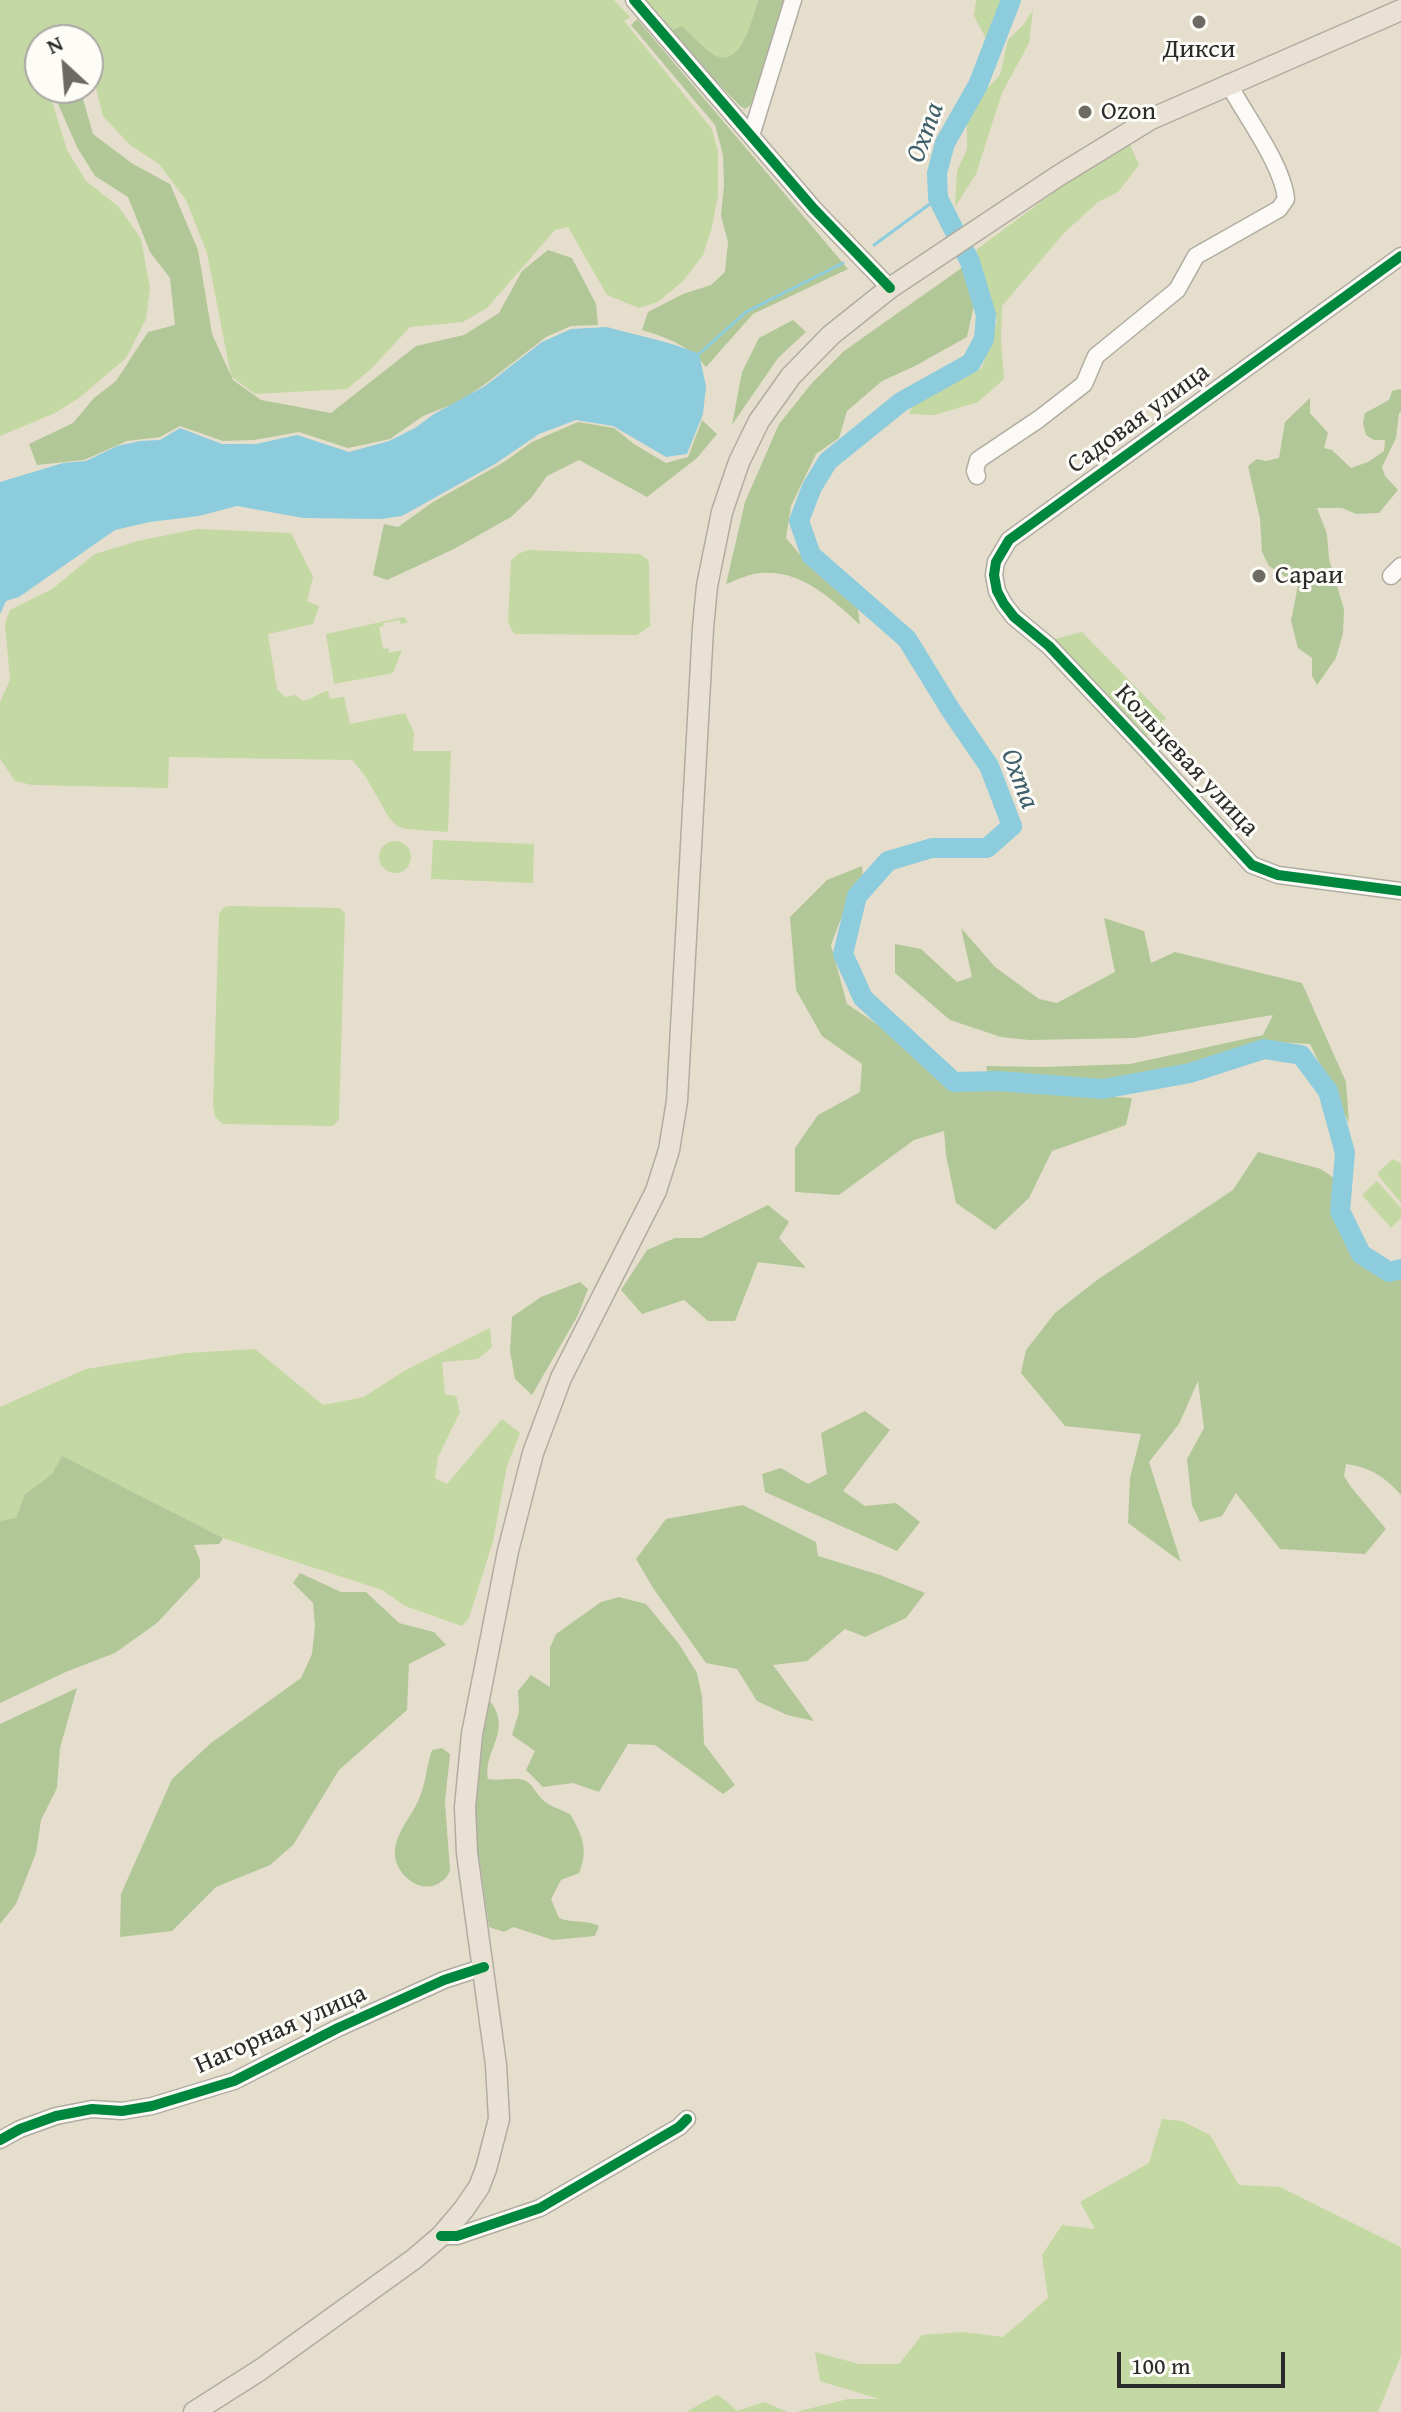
<!DOCTYPE html>
<html>
<head>
<meta charset="utf-8">
<style>
	body { margin:0 }
	#map { position:relative; width:1401px; height:2412px; overflow:hidden; background:#e6decc; font-family:"Gentium Book Plus",serif }
	canvas { display:block }
	.north { position:absolute; left:24px; top:24px; width:80px; height:80px; box-sizing:border-box; background:#fdfcf7; border:2px solid #a9a8a5; border-radius:50%; rotate:334deg; font-size:22px; font-weight:700; line-height:32px; text-align:center; color:#2b2b2b }
	.north::after { content:''; display:block; margin:auto; width:28px; height:36px; background:#6c6a63; clip-path:polygon(50% 0,100% 100%,50% 72%,0 100%) }
	.scale { position:absolute; left:1117px; top:2352px; width:168px; height:36px; box-sizing:border-box; border:4px solid #2b2b2b; border-top:0; padding-left:10px; font-size:24px; line-height:28px; white-space:nowrap; color:#2b2b2b; -webkit-text-stroke:6px #fdfcf7; paint-order:stroke }
</style>
</head>
<body>
<div id="map">
<canvas width="1401" height="2412"></canvas>
<div class="north">N</div>
<div class="scale">100 m</div>
</div>
<script>
const ctx = document.querySelector('canvas').getContext('2d');
ctx.lineJoin = 'round';
function fill(path, color) { ctx.fillStyle = color; ctx.fill(path, 'evenodd'); }
function strokePath(path, color, width, dash) { ctx.strokeStyle = color; ctx.lineWidth = width; ctx.lineCap = dash ? 'butt' : 'round'; ctx.setLineDash(dash || []); ctx.stroke(path); }
function label(font, color, halo, rows, align = 'center') {
  ctx.font = font + ' "Gentium Book Plus",serif'; ctx.lineWidth = 6; ctx.setLineDash([]); ctx.textBaseline = 'middle'; ctx.strokeStyle = halo; ctx.fillStyle = color; for (const [text, x, y, turn = 0] of rows) {
    ctx.save(); ctx.translate(x, y); ctx.rotate((+turn || 0) * Math.PI / 180); ctx.textAlign = isNaN(turn) ? turn : align; if (halo) ctx.strokeText(text, 0, 0); ctx.fillText(text, 0, 0); ctx.restore();
  }
}
const green = new Path2D(`
	M0 0H614L630 17 624 21 712 129 718 152V195L712 227 703 255 683 281 658 302 639 308 607 295 568 227 555 230 487 308 463 322 410 327 370 370 347 389 255 394 231 376 207 253 186 200 159 164 130 145 103 116 94 80 88 68V40H75L73 35 57 24 44 32 43 40H40V88H48L67 150 86 181 119 207 141 239 150 288 146 319 126 358 79 398 55 413 0 436Z
	M645 0H758C753 15 742 67 717 56 707 52 691 34 682 27L672 30Z
	M976 0H1001L988 42 974 16Z
	M1033 10 1029 43 1002 93 976 174 955 207 957 171 967 149V122L981 95 1000 75 1008 40 1024 24Z
	M1127 138 1139 165 1118 192 1098 202 1064 233 1002 306 1001 341 1004 379 978 402 935 415 909 414 914 402 982 368 997 321 976 250Z
	M197 529 291 533 313 577 307 601 319 606 313 624 268 634 277 689 285 697 295 695 303 701C313 699 318 693 328 691L330 699 344 697 350 724 405 713 414 733 413 751H451L448 832 406 829 397 826 389 818 366 777 352 760 169 757 168 788 32 785 15 781 0 759V702L10 680 5 624 10 610 52 589 95 554 138 541Z
	M528 550 640 554 648 560 649 564 650 626 637 635 515 634 512 631 508 621 511 561 518 554Z
	M404 617 408 622 401 624 399 620 383 623 384 626 379 627 383 649 388 648 389 653 402 650 393 673 334 684 326 634Z
	M1082 632 1166 718 1144 739 1051 640Z
	M433 840 534 844 533 883 431 879Z
	M379 857a16 16 0 1 1 32 0a16 16 0 1 1-32 0Z
	M230 906 340 908 345 914 339 1119 333 1126 223 1124 215 1117 213 1105 219 914 224 907Z
	M1393 1159 1401 1163V1203L1378 1175 1379 1171Z
	M1377 1181 1401 1208V1218L1391 1228 1362 1195Z
	M490 1328 492 1347 478 1359 442 1362 445 1394 456 1396 460 1412 438 1457 435 1478 447 1484 502 1419 520 1433 507 1466 493 1541 469 1618 462 1626 405 1606 382 1590 223 1538 62 1457 52 1474 25 1494 16 1519 0 1521V1407L86 1369 186 1353 255 1349 323 1405 364 1397 404 1371Z
	M1162 2119 1182 2121 1210 2135 1239 2185 1280 2187 1401 2247V2356L1378 2412H796L848 2399H879L820 2381 815 2352 859 2364H899L922 2335 962 2332 1003 2337 1048 2298 1042 2255 1062 2225 1095 2229 1080 2202 1149 2163Z
	M717 2395 726 2401 737 2411 764 2402 788 2412H686Z`);
const forest = new Path2D(`
	M758 0H786L752 104 745 109 740 106 658 21 661 18 672 30 682 26C691 34 707 52 717 56 742 67 753 15 758 0Z
	M637 19 848 269 753 314 706 367C688 345 668 338 642 330L648 312 683 294 711 285 725 272 728 242 721 216 724 185 723 155 715 125 631 25Z
	M51 88H80L93 134 133 164 170 184 198 250 212 334 233 380 261 400 331 413 416 346 464 335 499 313 522 271 548 250 572 258 596 304 598 325 571 326 546 337 484 385 458 402 423 416 390 439 348 448 299 432 254 440 223 441 180 426 160 437 127 441 84 460 37 465 29 444 73 423 94 398 116 381 148 332 175 325 170 278 150 252 128 197 95 176 77 147Z
	M963 267 974 305 967 337 915 366 882 381 847 411 839 438 816 454 791 506 786 538 807 563 826 572 844 592 857 602 860 625C833 600 802 570 762 573 750 573 737 580 726 584L745 502 779 424 812 383 844 351Z
	M793 320 806 332 778 358 732 425 742 372 759 338Z
	M1401 389V412L1399 413 1396 438 1382 467 1385 476 1398 490 1379 513 1356 514 1342 508H1317L1327 534 1329 559 1344 609 1343 633 1336 658 1317 685 1312 676V658L1298 648 1291 621 1298 585 1269 566 1262 552 1260 519 1248 466 1257 459 1266 461 1279 458 1285 422 1310 398V413L1328 433 1324 448 1332 450 1351 468 1368 462 1384 451 1385 440H1374L1366 435 1363 423 1365 413 1389 400 1392 391Z
	M702 420 717 434 697 458 647 497 579 460 547 476 531 498 511 517 454 549 387 580 373 575 384 524 398 527 433 502 504 462 532 442 578 422 614 428 634 444 666 463 688 457Z
	M862 866 863 878 851 892 831 945 847 1004 896 1037 948 1087 1132 1098 1126 1125 1052 1151 1029 1198 995 1230 956 1203 946 1155 944 1131 914 1140 839 1195 795 1192V1148L818 1115 860 1092 862 1064 822 1036 796 990 790 917 827 880Z
	M1104 918 1144 931 1151 963 1175 952 1302 983 1346 1082 1349 1123 1310 1044 1262 1041 1203 1061 1102 1083 988 1075 986 1066 1044 1067 1130 1064 1263 1035 1273 1015 1135 1038 1029 1040 1001 1037 950 1020 895 973V944L921 949 957 982 972 977 961 928 995 967 1039 999 1057 1003 1115 972Z
	M1258 1152 1321 1169 1334 1178V1211L1356 1256 1365 1267 1384 1278 1401 1276V1495C1385 1477 1370 1467 1346 1464L1344 1476 1351 1487 1386 1529 1365 1554 1280 1549 1236 1493 1222 1516 1200 1522 1192 1505 1187 1459 1204 1428 1198 1381 1179 1424 1149 1462 1181 1562 1128 1523 1130 1478 1141 1434 1065 1426 1021 1373 1026 1350 1055 1313 1097 1280 1233 1190Z
	M768 1205 789 1222 779 1238 806 1268 758 1262 735 1321H708L684 1300 642 1314 621 1290 647 1250 675 1238H701Z
	M580 1282 588 1289 578 1315 532 1395 515 1379 510 1352 512 1317 541 1297Z
	M865 1411 890 1430 843 1491 865 1506 896 1503 920 1522 897 1551 765 1492 762 1474 781 1468 808 1484 827 1474 821 1433Z
	M62 1456 223 1538 219 1544 194 1545 200 1560V1577L157 1623 115 1653 68 1671 0 1703V1521L16 1518 25 1494 52 1474Z
	M743 1505 816 1542 818 1556 880 1575 925 1593 906 1618 865 1637 845 1629 807 1661 773 1665 814 1721 787 1715 757 1701 737 1669 706 1663 653 1588 636 1559 666 1519Z
	M300 1573 341 1592H366L399 1623 434 1632 446 1645 409 1664 407 1710 339 1770 293 1845 270 1865 216 1887 172 1931 120 1937 121 1894 172 1779 211 1743 301 1678 312 1654 315 1626 313 1603 293 1583Z
	M619 1597 646 1604 679 1644 697 1673 702 1697 704 1744 735 1785 723 1794 655 1745 628 1744 599 1792 573 1783 543 1787 526 1770 535 1751 512 1735 519 1712 518 1691 531 1675 550 1687V1648L556 1634 601 1602Z
	M77 1688 60 1748 57 1788 41 1820 36 1853 16 1904 0 1924V1724Z
	M489 1700C514 1730 483 1750 488 1779 500 1782 517 1775 528 1782 533 1786 536 1793 541 1798 548 1806 560 1809 570 1814 582 1834 589 1850 579 1873L561 1880 551 1899 559 1918C573 1924 586 1919 599 1926L595 1936 553 1940 513 1927 504 1932 489 1927 471 1808Z
	M442 1748 450 1754 445 1802 450 1871C448 1875 446 1879 442 1881 422 1898 393 1873 395 1851 396 1832 412 1816 419 1799 426 1783 426 1767 432 1750Z`);
const water = new Path2D(`
	M607 327C638 336 669 341 699 354L706 386 703 414 687 454 666 457 613 426 576 420 539 434 495 464 402 516 381 519 303 518 237 506 199 516 150 522 115 530 19 597 6 601 0 614V482L63 463 86 461 117 446 140 441 160 440 180 428 222 444H256L297 435 349 452 389 441 415 428 434 414 485 386 542 342 571 329Z`);
const stream = new Path2D(`
	M874 245 938 198
	M699 354 746 312 843 263`);
const river = new Path2D(`
	M1011 0 978 85 945 143 937 173 938 198 970 262 986 315 984 339 971 363 901 402 828 461 812 487 799 521 811 555 907 639 950 709 989 766 1012 826 987 848H932L888 861 857 896 843 954 863 998 954 1082 998 1081 1103 1089 1190 1073 1264 1049 1301 1055 1328 1091 1345 1153 1340 1211 1361 1254 1389 1272 1401 1269`);
const minor = new Path2D(`
	M634 0 814 209 890 288
	M751 136 793 0
	M1401 256 1009 540 996 562 994 575 997 591 1004 604 1014 617 1049 646 1145 748 1252 865 1278 875 1401 891
	M977 476 975 471 978 460 1039 419 1084 384 1096 356 1177 290 1196 256 1279 209 1286 199C1283 165 1245 115 1228 83
	M1391 576 1401 566
	M0 2140 20 2129 56 2116 92 2109 122 2111 152 2106 234 2081 338 2028 444 1980 484 1967
	M441 2236H457L540 2208 679 2127 687 2119`);
const major = new Path2D(`
	M194 2412 260 2370 414 2259 441 2236 464 2209 479 2187 486 2169 499 2119 496 2065 467 1853 465 1807 472 1734 508 1551 533 1453 561 1378 656 1191 669 1150 677 1101 703 628 707 586 722 512 739 462 759 421 791 376 831 335 890 288 1058 176 1151 119 1401 10`);
const cycleway = new Path2D(`
	M634 0 814 209 890 288
	M1401 256 1009 540 996 562 994 575 997 591 1004 604 1014 617 1049 646 1145 748 1252 865 1278 875 1401 891
	M0 2140 20 2129 56 2116 92 2109 122 2111 152 2106 234 2081 338 2028 444 1980 484 1967
	M441 2236H457L540 2208 679 2127 687 2119`);
const markers = [
	[1199,22,8,"#6c6a63"],
	[1085,112,8,"#6c6a63"],
	[1259,576,8,"#6c6a63"]
];
const poiNames = [
	["Дикси",1199,50,"center"],
	["Ozon",1101,112],
	["Сараи",1275,576]
];
const streetNames = [
	["Садовая улица",1139,419,-36],
	["Кольцевая улица",1186,761,47],
	["Нагорная улица",281,2030,-24]
];
const waterNames = [
	["Охта",926,133,-70],
	["Охта",1019,779,69]
];
fill(green, '#c3d8a2');
fill(forest, '#b1c798');
fill(water, '#8cccdd');
strokePath(stream, '#8cccdd', 3);
strokePath(river, '#8cccdd', 20);
strokePath(minor, '#b1aca1', 19);
strokePath(major, '#b1aca1', 23);
strokePath(minor, '#fbfaf7', 16);
strokePath(major, '#eae1d5', 20);
strokePath(cycleway, '#00873e', 10);
for (const [x, y, r, color] of markers) { const dot = new Path2D(); dot.arc(x, y, r, 0, 2 * Math.PI); ctx.fillStyle = color; ctx.fill(dot); strokePath(dot, '#fdfcf7', 3); }
label('26px', '#2b2b2b', '#fdfcf7', poiNames, 'left');
label('26px', '#2b2b2b', '#fdfcf7', streetNames);
label('italic 28px', '#40616c', '#fdfcf7', waterNames);
</script>
</body>
</html>
